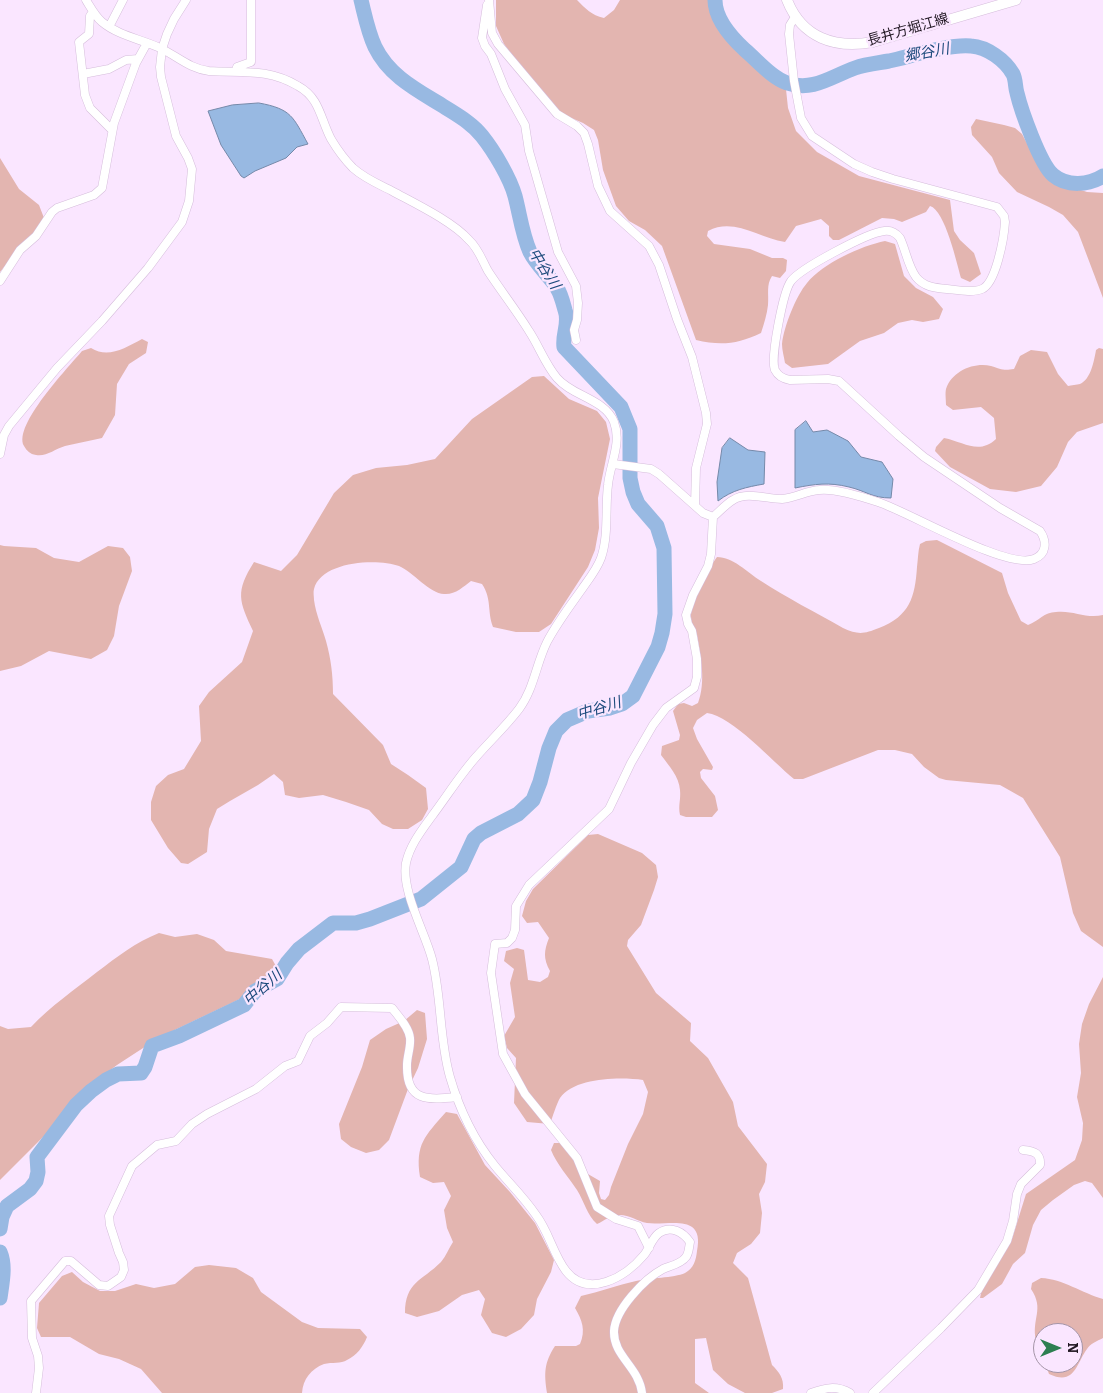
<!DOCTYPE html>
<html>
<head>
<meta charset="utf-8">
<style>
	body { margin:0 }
	#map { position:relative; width:1103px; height:1393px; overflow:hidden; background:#fae6ff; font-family:Bitter,serif }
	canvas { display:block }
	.north { position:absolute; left:1033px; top:1323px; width:50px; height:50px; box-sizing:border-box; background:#fae6ff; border:1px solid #a494a7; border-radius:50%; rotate:90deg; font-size:14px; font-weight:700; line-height:20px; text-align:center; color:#221924 }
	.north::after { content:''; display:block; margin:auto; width:18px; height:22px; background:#2d7f51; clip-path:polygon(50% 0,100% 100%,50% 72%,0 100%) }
</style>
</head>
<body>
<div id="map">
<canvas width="1103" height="1393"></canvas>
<div class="north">N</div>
</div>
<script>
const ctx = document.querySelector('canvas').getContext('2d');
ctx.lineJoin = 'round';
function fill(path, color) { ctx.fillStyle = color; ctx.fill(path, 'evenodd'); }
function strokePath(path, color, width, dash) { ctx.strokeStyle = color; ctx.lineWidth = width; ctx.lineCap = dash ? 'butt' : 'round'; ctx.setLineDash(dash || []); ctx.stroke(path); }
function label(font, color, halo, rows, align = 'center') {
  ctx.font = font + ' Bitter,"Noto Sans JP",serif'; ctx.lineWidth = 4.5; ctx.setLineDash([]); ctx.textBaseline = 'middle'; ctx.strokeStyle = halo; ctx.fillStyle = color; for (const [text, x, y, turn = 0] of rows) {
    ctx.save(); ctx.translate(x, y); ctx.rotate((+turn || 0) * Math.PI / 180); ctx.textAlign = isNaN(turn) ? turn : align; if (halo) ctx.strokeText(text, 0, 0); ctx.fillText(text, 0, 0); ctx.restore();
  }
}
const green = new Path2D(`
	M496 0H577C586 9 591 15 604 18L614 10 620 0H716L717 5 738 41 766 67 785 80 788 108 796 131 817 152 859 176 950 200 954 231 960 240 974 253 981 274 970 282 961 278C957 264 945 210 930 206L926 212 902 222 894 219 882 218 839 240H833L829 236V226L821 219 796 226 785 242C759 238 734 217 708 231L707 236 714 244 750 249 772 258H783L787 260 786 271 780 278 772 276C766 285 769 294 768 305 767 314 764 324 761 333 738 344 721 346 696 340L662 246 645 230 629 221 616 206 603 170 598 140 594 130 583 123 562 114 531 81 504 44 496 26Z
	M976 119 1004 125 1015 128 1022 134 1042 172 1051 180 1087 192 1103 193V298L1078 232 1063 215 1049 207 1017 192 999 173 992 157 972 135 971 127Z
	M0 158 19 189 39 205 44 218 39 231 20 248 0 272Z
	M885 241 895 244 904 276 916 288 933 297 943 309 939 319 923 322 912 320 898 323 884 333 860 341 828 364 792 368 785 363C784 357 782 350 782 344 784 326 796 296 807 283 823 263 861 246 885 241Z
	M142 339 148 342 146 353 129 364 117 384 115 415 102 438C90 441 77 443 65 446 55 449 46 457 36 455 30 454 27 451 24 446 13 425 68 368 82 351L91 348C108 359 125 348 142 339Z
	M1099 348 1103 349V423L1077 432 1068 442 1057 467 1041 486 1016 492 990 489 950 467 935 451 936 447 944 438C964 442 979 455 996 439L994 418 981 407 953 410 946 405C946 400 945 393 946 389 952 371 974 362 991 366 1001 369 1003 371 1014 369L1020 356 1031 350 1047 352 1058 374 1068 386C1071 385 1077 385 1080 384 1091 379 1094 361 1096 350Z
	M544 376 569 399 597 411 606 422 610 439 598 498 599 528 595 550 588 567 551 624 539 632H516L493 627C487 611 492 599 482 584L471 581C463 587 455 595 444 594 430 594 412 571 399 566 377 558 321 561 314 589 313 592 314 597 314 600 316 615 322 627 326 641 331 659 333 675 333 694L383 745 391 764 408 775 426 788 428 809 422 820 408 829H393L382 824 369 810 346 802 323 795 299 798 285 795 283 782 274 774 258 785 230 801 217 809 209 829 207 852 188 864 181 863 168 848 151 820V802L156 786 168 775 184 769 201 741 199 706 209 692 242 662 253 631C239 601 235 592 254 562L281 571 297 555 334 493 353 475 376 468 407 465 435 459 472 419 532 377Z
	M937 540 1002 573 1008 593 1021 621 1028 625C1039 621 1044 612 1056 612 1073 610 1086 619 1103 615V947L1081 931 1073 913 1060 857 1023 798 1000 785 946 780 939 778 924 767 912 754 895 750H878L803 779H794C773 762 732 716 707 713L697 720 693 728 697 739 713 767 712 770 703 769 700 772 701 778 715 796 718 810 712 817H686L680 815C678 805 681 800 680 790 679 776 669 766 661 755L662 746 679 740 680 735 673 711 678 704 684 703 692 706 698 703C706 682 701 657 697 635 695 629 691 623 691 617 690 605 709 567 717 557 733 557 747 572 761 581 787 598 815 612 843 628 858 635 864 634 879 628 910 616 915 597 917 567 918 559 918 551 920 544L926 541Z
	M0 545 4 546 36 548 54 558 79 562 108 546 123 548 130 557 132 571 119 606 114 636 107 650 91 659 49 651 21 666 0 671Z
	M598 834 642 853 656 865 658 877 654 890 641 925 628 940 627 946 656 993 691 1023 690 1041 708 1058 733 1102 738 1126 767 1164 765 1182 759 1194 762 1213 760 1233 751 1244 737 1253 733 1263 748 1278 772 1365C779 1372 784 1378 783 1389L772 1393H745L728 1384 713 1370 706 1338 695 1339V1383L709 1393H547C544 1373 544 1363 555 1346H576L580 1344C586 1330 582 1320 575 1308L581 1296C600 1292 617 1285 636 1281 649 1278 674 1278 685 1273 694 1268 696 1260 697 1251 705 1212 668 1226 647 1223 637 1221 628 1214 618 1215 609 1215 605 1221 597 1224 587 1215 584 1201 577 1190 568 1176 557 1165 551 1150L554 1143H560L581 1170 600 1181 599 1193 601 1199 605 1200 609 1195 611 1187 628 1144 643 1114 648 1092 643 1080C621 1077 575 1077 560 1098 556 1105 553 1116 550 1124L527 1122 514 1103 516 1058 507 1048 504 1036 515 1017 510 983 514 969 504 961 506 951 517 948 524 950 528 980 540 982 548 977 550 971C543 958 544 951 549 938L538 922 527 923 522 916 526 901 533 889 588 835Z
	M159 933 175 937 197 934 214 940 226 951 272 959 277 968 272 977 254 986 242 998 160 1037 117 1065 91 1085 70 1106 49 1131 0 1180V1026L8 1029 31 1027C51 1006 74 990 97 972 117 957 136 942 159 933Z
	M1103 977V1198L1092 1183 1085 1181 1074 1185 1053 1200 1041 1210 1033 1225 1025 1253 1013 1264 1002 1284 983 1298H980L982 1289 1011 1242 1026 1194 1075 1160 1082 1140 1083 1123 1077 1097 1081 1073 1079 1044 1082 1024 1089 1004Z
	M417 1010 425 1013 427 1039 418 1068 408 1089 389 1140 379 1150 366 1153 351 1147 341 1139 339 1124 362 1067 370 1040 386 1029 404 1021Z
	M446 1112 457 1114 485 1165 510 1192 535 1223 554 1260 551 1272 537 1299 534 1315 521 1329 506 1337 492 1333 481 1315 485 1299 479 1290 462 1295 439 1311 417 1317 405 1313C405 1282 422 1281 441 1262 446 1256 449 1248 453 1242L447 1228 444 1210 451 1196 444 1182 433 1183 420 1177C415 1144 425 1136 446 1112Z
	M209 1265 236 1268 253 1278 261 1292 302 1322 318 1328 360 1329 367 1337C363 1347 357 1355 347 1360 341 1364 332 1362 324 1364 311 1369 303 1379 302 1393H162L141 1369 119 1359 99 1354 70 1337H41L37 1328 39 1303 62 1276 72 1272 83 1282 100 1291H115L136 1284 154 1288 175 1284 195 1267Z
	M1041 1278C1063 1279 1082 1293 1103 1299V1338C1097 1341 1090 1344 1087 1349 1076 1364 1075 1386 1049 1374L1045 1363H1073V1333H1043V1345L1036 1341C1031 1318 1045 1310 1031 1289L1032 1283Z`);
const water = new Path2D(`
	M259 103C292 109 293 117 308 144L297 147 286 158 255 171 244 178 241 176 221 145 208 111 232 105Z
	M806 421 813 432 827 430 848 441 861 457 882 462 893 479 891 498C872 498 866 491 849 487 829 482 815 484 795 488V430Z
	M730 438 748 450 765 452 764 484C747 487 732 490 718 501L717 482 722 448Z`);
const river = new Path2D(`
	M715 0C715 19 732 38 745 50 758 61 771 77 787 83 813 92 832 76 855 68 866 64 878 63 889 61 912 56 948 44 971 46 987 47 1005 60 1013 74 1016 80 1015 87 1017 93 1021 110 1040 164 1053 175 1067 187 1089 185 1103 176
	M0 1229 2 1217 7 1206 30 1189 36 1181 38 1172 37 1157 76 1105 91 1091 106 1080 118 1074 141 1073 145 1067 152 1046 179 1036 244 1005 255 991 277 979 287 963 299 949 333 923H356L370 919 421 899 461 867 474 839 481 833 518 814 533 800 540 782 549 748 556 731 567 720 588 711 610 708 622 704 633 696 658 647 662 633 665 614 664 548 657 526 638 504 633 492 630 478V429L621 407 564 347C562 334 570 323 565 310 563 303 561 294 557 288 549 275 537 266 530 252 522 234 520 215 515 196 510 178 494 151 482 136 472 123 457 115 443 106 417 90 389 76 375 47 368 32 365 16 361 0
	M0 1252C6 1266 2 1283 0 1298`);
const minor = new Path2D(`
	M86 0C91 8 95 16 102 22 119 36 141 39 160 48 177 56 190 69 209 71 242 73 268 68 298 86 320 98 320 118 331 139 337 149 344 159 353 168 364 178 378 184 392 191 414 203 452 221 469 240 478 248 482 260 488 271 501 291 516 310 529 331 539 346 545 364 557 378 572 396 605 399 614 422 622 443 610 464 608 485 605 508 609 535 601 558 597 569 589 579 582 589 570 606 557 623 547 642 536 664 534 689 519 709 506 726 490 741 476 757 460 775 447 796 432 816 422 830 410 845 406 863 401 891 425 932 432 959 442 998 439 1039 450 1077 459 1108 474 1140 495 1166 508 1182 524 1197 536 1215 549 1232 553 1254 566 1271 588 1299 626 1277 644 1255 649 1249 652 1238 659 1233 671 1225 683 1232 690 1242 689 1247 689 1253 686 1257 681 1264 670 1266 663 1269 644 1279 615 1310 614 1331 613 1356 639 1367 642 1393
	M489 0 492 33 498 44 557 114 577 126 584 133 588 144 598 186 610 211 649 246 659 265 677 319 692 357 706 413 707 424 696 468 695 505
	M487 5 482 38 485 46 491 54 505 89 525 125 529 151 558 252 576 286 578 303 577 320 574 330 576 340
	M93 12 90 16 89 34 79 42 85 95 90 108 112 130
	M109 27 123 0
	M236 71 237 67 251 62V0
	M83 74 109 69 126 60 138 59
	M0 281 20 250 36 236 52 212 57 208 94 195 102 188 114 123 136 63 147 43
	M0 454 4 435 9 426 57 368 102 321 148 268 182 222 189 201 192 169 188 158 176 136 161 77 160 67 162 49 167 34 174 19 186 0
	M613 464 651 469 659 474 703 513 713 517C719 512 726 504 733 500 747 491 766 499 782 499 795 498 806 491 819 490 834 488 863 497 878 502 909 512 1007 570 1034 559 1047 554 1047 541 1040 531L1000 508 924 457 899 436 839 381 828 379 790 380C784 379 778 376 775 370 770 359 783 292 791 281 801 268 867 233 884 231 891 230 896 233 900 238 906 251 908 266 916 277 924 287 935 288 947 289 957 290 973 293 982 289 996 283 1004 238 1005 222L1004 216 997 207 893 179 872 172 854 164 812 136 801 118 794 81 789 34 790 25 795 17
	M649 1248 638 1226 616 1219 597 1207 577 1158 525 1094 503 1054 491 973 495 944 507 943 512 938 515 930 516 906 529 885 609 809 631 763 653 725 666 708 694 688 697 677V659L692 631 688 624 686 615 693 595 708 566 711 554 713 517
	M36 1393 39 1368 38 1356 32 1338 31 1301 65 1261H71L99 1285 108 1286 121 1277 124 1270 123 1262 119 1253 110 1225 109 1216 132 1166 157 1145 176 1141 192 1124 207 1114 256 1089 285 1066 298 1061 310 1036 327 1023 341 1007 392 1008C398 1016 409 1027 410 1038 411 1047 407 1056 407 1065 406 1102 428 1100 457 1097
	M811 1393C825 1388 836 1385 850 1393
	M873 1393 941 1328 978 1290 1007 1241 1013 1221 1017 1194 1021 1184 1040 1165C1041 1153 1034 1151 1023 1150`);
const secondary = new Path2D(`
	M787 0C802 38 835 49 873 42L1016 0`);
const streetNames = [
	["長井方堀江線",908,30,-16]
];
const waterNames = [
	["郷谷川",927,53,-10],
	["中谷川",544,269,58],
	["中谷川",599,709,-17],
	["中谷川",263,988,-41]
];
fill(green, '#e3b5b0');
fill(water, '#98b9e2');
strokePath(water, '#7589a9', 1);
strokePath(river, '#98b9e2', 15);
strokePath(minor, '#d5bddb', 9);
strokePath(secondary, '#d5bddb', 11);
strokePath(minor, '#fff', 8);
strokePath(secondary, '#fff', 10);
label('14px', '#221924', '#fae6ff', streetNames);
label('italic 15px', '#1c4a7c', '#fae6ff', waterNames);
</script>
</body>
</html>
